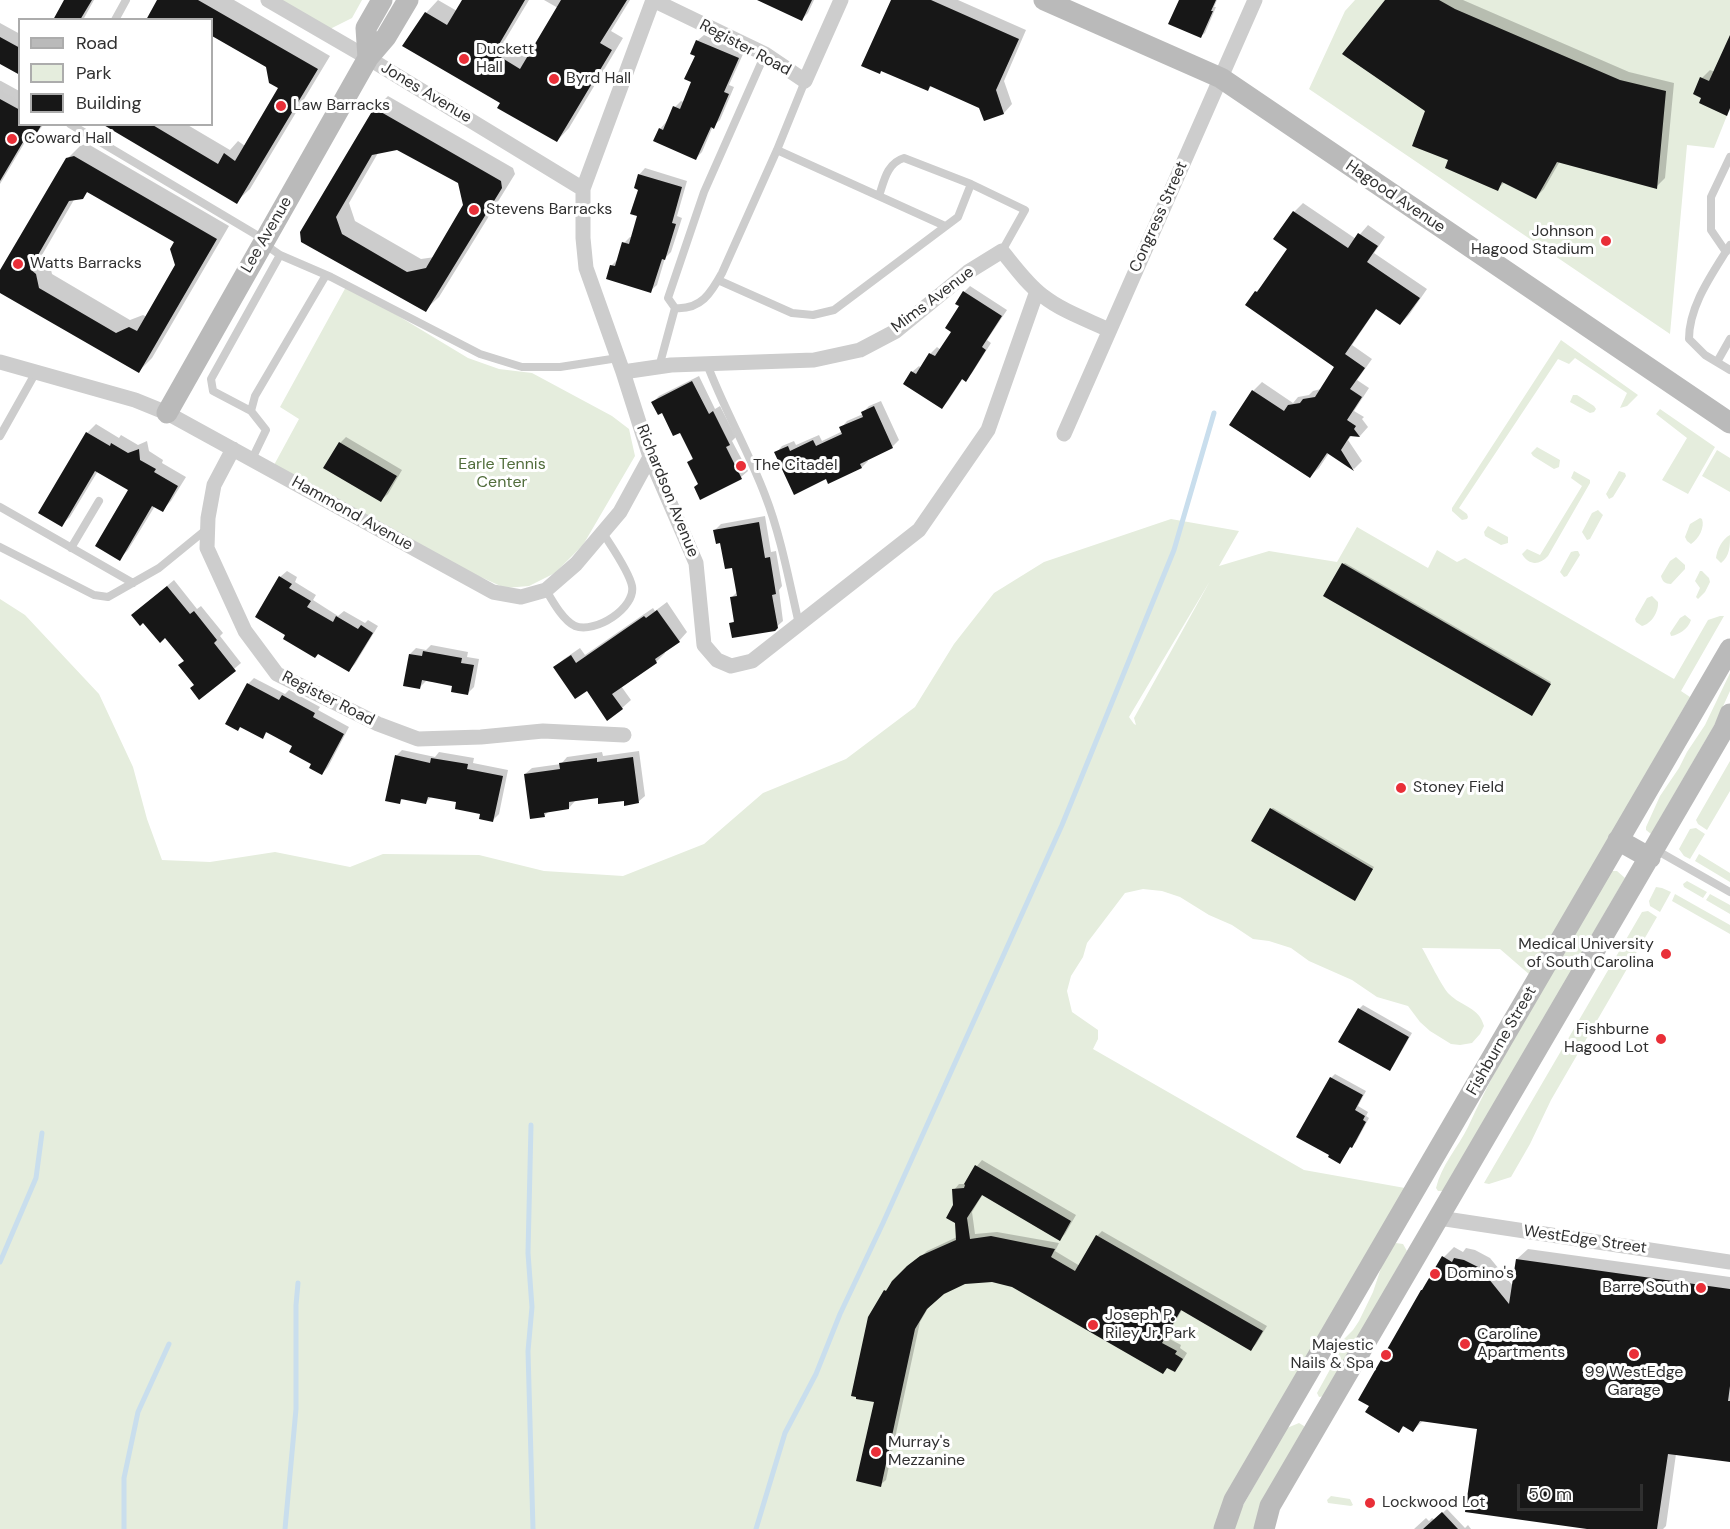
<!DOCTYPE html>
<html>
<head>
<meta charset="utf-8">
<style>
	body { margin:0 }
	#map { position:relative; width:1730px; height:1529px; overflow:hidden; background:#fff; font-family:"DM Sans",sans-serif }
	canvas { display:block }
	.legend { position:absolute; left:18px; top:18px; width:195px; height:108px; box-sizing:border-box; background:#fff; border:2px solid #acacac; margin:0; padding:8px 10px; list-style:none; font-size:18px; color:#303030 }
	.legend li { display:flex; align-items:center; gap:12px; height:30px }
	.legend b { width:30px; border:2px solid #acacac }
	.scale { position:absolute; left:1517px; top:1484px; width:126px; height:27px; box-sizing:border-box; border:3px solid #303030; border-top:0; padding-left:8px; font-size:18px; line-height:21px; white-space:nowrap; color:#303030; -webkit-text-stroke:4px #fff; paint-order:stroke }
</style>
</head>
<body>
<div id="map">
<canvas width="1730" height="1529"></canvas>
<ul class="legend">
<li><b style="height:8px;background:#bababa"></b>Road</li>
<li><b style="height:16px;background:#e5eddd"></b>Park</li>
<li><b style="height:16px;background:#171717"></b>Building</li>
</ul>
<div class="scale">50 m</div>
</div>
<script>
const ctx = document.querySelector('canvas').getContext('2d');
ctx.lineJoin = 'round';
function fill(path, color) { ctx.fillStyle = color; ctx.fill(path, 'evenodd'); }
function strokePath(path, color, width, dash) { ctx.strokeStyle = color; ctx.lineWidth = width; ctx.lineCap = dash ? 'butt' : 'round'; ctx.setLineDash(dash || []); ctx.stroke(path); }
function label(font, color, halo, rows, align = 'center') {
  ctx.font = font + ' "DM Sans",sans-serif'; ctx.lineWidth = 6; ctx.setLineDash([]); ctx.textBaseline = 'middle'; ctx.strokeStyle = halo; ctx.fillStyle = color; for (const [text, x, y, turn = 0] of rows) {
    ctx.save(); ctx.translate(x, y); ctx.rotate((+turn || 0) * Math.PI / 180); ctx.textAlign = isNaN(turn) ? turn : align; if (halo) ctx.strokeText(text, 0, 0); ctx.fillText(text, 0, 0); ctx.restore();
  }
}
const green = new Path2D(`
	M276 0H362L352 18 328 30Z
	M1355 0H1730V108L1714 148 1687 145 1670 334 1309 89 1345 11Z
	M347 285 468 358 499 369 532 373 612 416 629 429 635 456 583 545 555 573 529 586 505 588 445 561 274 465 299 419 280 407Z
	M1561 340 1638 395 1627 406 1620 408 1627 393 1575 358 1569 364 1558 359 1459 508 1467 514 1468 517 1467 519 1462 520 1452 511V508Z
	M1573 395H1577L1594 406 1596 409 1594 412 1590 413 1570 402Z
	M1660 409 1715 447 1688 494 1662 480 1687 438 1656 414Z
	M1537 447 1560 460 1559 467 1554 469 1533 456 1531 453Z
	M1717 450 1730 458V492L1702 476Z
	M1574 471 1590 480V483L1548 556C1540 565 1529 566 1522 554L1527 549 1540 555 1582 486 1571 478Z
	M1619 471 1625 473 1626 476 1613 497 1609 499 1606 494Z
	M1598 510 1603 515 1590 539 1587 540 1582 532 1592 513Z
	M1700 518 1702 519C1705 527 1699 539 1691 544L1687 541 1685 537 1690 524Z
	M1171 519 1239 531 1219 566 1269 551 1337 562 1357 527 1428 568 1437 550 1457 562 1465 558 1674 679 1708 620 1720 616H1724L1681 691 1690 697 1530 975 1500 949 1422 948C1428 958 1442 987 1449 994 1462 1007 1479 1007 1484 1026L1480 1034 1472 1043 1460 1045 1451 1044 1430 1031 1420 1022 1408 1006 1377 997 1352 980 1309 961 1291 948 1269 941 1253 939 1232 925 1209 915 1180 897 1162 891 1143 889 1125 893 1087 943 1083 957 1071 976 1067 991 1072 1012 1098 1030V1039L1093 1049 1304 1170 1405 1188 1216 1529H0V599L25 615 99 694 133 767 147 819 162 860 210 862 275 852 350 867 383 854 479 855 544 871 623 876 704 844 763 793 846 759 915 707 954 644 994 593 1044 562ZM1210 581 1134 718 1136 725 1134 724 1129 717Z
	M1488 526 1508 537V543L1501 545 1485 536 1484 532Z
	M1730 535C1730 546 1730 556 1721 563L1716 558C1717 550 1722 539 1730 535Z
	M1575 551H1578L1580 555 1567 576 1564 577 1560 572 1571 552Z
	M1676 557 1685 565V569L1671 584C1665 584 1662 581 1661 576L1670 561Z
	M1700 571H1702L1709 578 1710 582 1705 592 1698 599 1696 597 1700 588 1695 581Z
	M1652 596 1658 602C1659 612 1651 624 1642 626L1636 622 1635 619 1647 598Z
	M1685 615 1691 620C1688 629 1679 635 1671 636L1670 633 1680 618Z
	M1730 673V691L1715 724 1651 834 1646 830V827L1660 796 1679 768 1687 752 1705 725Z
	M1730 761V791L1707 830 1698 824 1696 820Z
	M1696 828 1705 834 1690 859 1684 856 1679 849 1690 829Z
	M1699 854 1730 873V882L1695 861Z
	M1612 871H1617L1625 878 1444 1191H1438L1436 1188C1441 1166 1458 1147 1468 1127 1509 1038 1563 955 1612 871Z
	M1687 881 1707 892 1703 898 1684 887 1683 884Z
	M1656 887 1662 888 1671 892 1660 912 1650 906 1649 901Z
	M1675 894 1730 925V934L1672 901Z
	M1710 894 1730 905V914L1706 900Z
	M1648 911 1657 917 1551 1100 1530 1144 1511 1177 1489 1184 1484 1183 1642 912Z
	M1396 1243 1403 1244 1407 1251 1325 1396 1319 1397 1317 1393 1339 1353 1343 1340 1353 1330 1359 1321 1373 1292 1384 1259 1393 1245Z
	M1299 1423 1304 1426 1305 1429 1254 1529H1234L1241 1509 1287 1428Z
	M1331 1496 1350 1499 1353 1505 1351 1506 1328 1503 1327 1500Z`);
const shadow = new Path2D(`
	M66 0H94L83 20H54Z
	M159 0H234L330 56 250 189 236 202 105 124H186L230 150 238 141 245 146 280 87 267 66 212 35V20Z
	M438 0 457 11 464 0H529L505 40 530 56 558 8 544 0H630L611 31 623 38 569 128 557 141 502 102 426 13Z
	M776 0H814L808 13 801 20Z
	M892 0H958L1026 30 1004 81 1012 104 1004 113 985 120 980 106 932 85 928 90Z
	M1180 0H1217L1214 7H1216L1205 33 1201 36Z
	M1387 0H1463L1629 72 1674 83 1665 178 1656 187 1560 161 1544 189 1535 198 1505 182 1497 189 1450 159 1427 111Z
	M0 23 20 34V75L0 63Z
	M704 35 744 52 729 85 734 87 720 120 713 126 702 152 696 158 660 129 666 122 675 107 681 101 684 102 693 81 697 41Z
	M1730 38V110L1726 114 1702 78 1710 70 1715 72Z
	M0 85 20 97V124H44L32 139 28 137 0 184Z
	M388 96 513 168 515 174 439 297 425 310 302 241 375 109ZM397 148 459 182 465 205 435 257 421 259 355 221 349 203 378 153Z
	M88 144 229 226 152 358 138 372 0 291V273L67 159 81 145ZM89 191 176 242 177 265 147 317 143 315 130 320 52 274 49 261 42 255 75 198 82 197Z
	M645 168 687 181 677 216 682 218 671 252 665 258 657 285 650 291 611 266 618 259 624 243 630 237H633L639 215V175Z
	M1303 203 1356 239 1368 225 1385 237 1374 253 1427 289 1409 315 1400 324 1377 308 1352 345 1372 359 1357 380 1369 388 1354 411 1364 417 1362 419 1368 427 1360 436 1352 435 1348 440 1362 461 1354 469 1329 453 1319 468 1310 476 1253 391 1262 382 1293 403 1298 397 1309 395 1313 391 1321 389 1336 366 1256 292 1265 283 1289 249 1275 239 1294 212Z
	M970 286 1007 310 987 340 991 343 972 373 965 380 963 378 948 401 942 407 912 372 919 366 921 368 930 354 937 347 941 350 953 332 964 292Z
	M699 376 715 409 720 406 736 437 732 441 748 471 741 477 701 498 699 483 688 462 694 457 680 431 653 402 659 396Z
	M881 401 899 440 892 447 867 459 868 461 862 467 827 477 776 453 782 446 794 441 796 445 819 435 822 441 843 431 841 428 847 421 863 414V412L869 406Z
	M96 424 119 438 121 435 138 445 147 441 149 451 163 460 162 463 186 477 171 501 162 510 155 506 128 550 119 559 130 490 98 471 70 517 61 525 40 513 87 433Z
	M346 437 402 470 388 494 381 500 340 443Z
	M765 516 771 552 776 551 782 586 779 590 783 621 774 629 731 624 735 620 731 598 737 592 733 566 715 530 721 524Z
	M1345 563 1551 682 1533 713 1343 564Z
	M287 571 297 577 295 582 316 595 313 600 338 616 344 611 365 623 368 620 378 626 355 664 349 670 287 635 280 577Z
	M174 580 197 609 201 606 223 633 220 636 241 663 200 698 196 685 185 661 165 636 133 615Z
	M667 602 687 632 679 641 664 651 665 653 656 662 621 686 631 700 622 708 587 689 555 667 564 659 580 648 585 655 653 608 655 611Z
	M431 645 468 652 467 657 479 659 474 687 467 694 453 684 426 681 420 687 410 654 416 648 426 650Z
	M254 678 285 694 289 690 320 707 318 710 349 727 328 767 322 774 294 745 268 731 263 737 248 684Z
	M402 750 435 757 439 752 474 758 473 763 508 770 499 814 493 820 458 801 432 796 426 802 404 798 399 802 396 756Z
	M639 751 645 796 638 802 599 796 575 799V801L569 808 550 810 544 816 525 774 532 768 561 764 567 757 602 752 603 756Z
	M1273 808 1374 867 1356 897 1271 809Z
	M1363 1005 1412 1033 1393 1066 1390 1069 1359 1009Z
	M1335 1074 1366 1091 1358 1106 1368 1112 1366 1116 1369 1118 1356 1142 1351 1146 1340 1162 1331 1078Z
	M982 1160 1076 1215 1065 1234 1060 1239 983 1194 972 1212 975 1234 997 1232 1059 1243 1055 1251 1080 1266 1097 1236 1102 1231 1267 1326 1256 1344 1251 1349 1182 1310 1166 1337 1181 1345 1180 1348 1187 1353 1180 1365 1175 1371 1013 1286 992 1281 969 1282 943 1292 931 1303 920 1322 886 1480 880 1485 876 1401 885 1291 927 1251 957 1237 954 1190 959 1184H966L977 1166Z
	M1454 1247 1463 1252 1466 1248 1475 1250 1490 1258 1513 1286 1517 1259 1528 1249 1730 1277V1461L1676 1454 1666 1526 1663 1529H1598L1479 1428 1424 1420 1413 1430 1405 1425 1399 1431 1444 1257Z
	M1447 1509 1465 1528 1468 1525 1471 1529H1414L1426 1518 1429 1521 1432 1518 1435 1520Z`);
const stream = new Path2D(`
	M531 1125 528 1253 532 1307 528 1351 533 1529
	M0 1262 36 1178 42 1133
	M124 1529V1478L138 1412 169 1344
	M285 1529 296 1409V1305L298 1283
	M756 1529 785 1433 816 1374 840 1314 883 1223 1062 825 1174 550 1214 413`);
const building = new Path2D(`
	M64 0H92L80 20H53Z
	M157 0H198L318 69 237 204 102 124H151L218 164 224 153 235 161 278 88 269 83 266 67 212 36V20H146Z
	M462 0H525L494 53 520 69 561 0H627L600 43 612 50 557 142 497 108 500 103 402 46 425 12 447 25Z
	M757 0H812L802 21Z
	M891 0H931L1019 39 996 90 1004 114 984 121 979 108 930 86 928 91 881 71 880 74 861 66Z
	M1179 0H1216L1211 11H1213L1201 38 1168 24Z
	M1385 0H1439L1455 9 1620 80 1666 91 1657 189 1557 162 1536 199 1502 182 1498 191 1445 168 1448 160 1412 146 1425 111 1342 54Z
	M1730 35V108L1727 116 1699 103 1701 98 1693 94 1700 77 1709 81Z
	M0 37 20 48V75L0 64Z
	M696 40 739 58 724 92 729 94 714 129 711 127 696 160 653 141 659 128 663 130 673 106 680 109 691 82 684 79 695 56 690 54Z
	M0 99 20 110V124H42L32 141 26 137 0 181Z
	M374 108 501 181 502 188 426 312 301 242 300 232ZM397 150 458 183 463 205 426 268 407 272 342 234 336 217 372 155Z
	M74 156 217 239 139 373 0 293V270L66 158ZM87 192 174 242 170 249 175 265 137 331 129 327 116 333 39 288 36 274 30 269 69 201 83 199Z
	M638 174 682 187 672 223 676 224 665 260 662 259 651 293 606 279 610 265 615 266 622 242 629 244 637 216 630 214 638 190 634 188Z
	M1293 211 1348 248 1358 233 1378 246 1367 262 1420 298 1400 325 1376 309 1345 354 1365 368 1350 389 1362 397 1347 420 1356 426 1354 429 1360 437 1350 436 1341 450 1354 471 1327 453 1310 478 1229 425 1252 390 1284 411 1288 405 1300 403 1303 399 1315 397 1334 367 1245 305 1255 291 1257 292 1287 249 1273 239Z
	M963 291 1002 316 982 347 986 350 966 382 962 379 942 409 903 384 911 371 916 374 929 353 935 356 951 332 945 328 959 306 955 304Z
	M692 381 709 414 713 411 730 445 726 447 742 479 700 500 694 487 698 484 687 462 693 459 680 433 673 436 662 413 658 415 651 402Z
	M874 406 893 448 860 464 862 468 828 484 826 479 794 495 774 452 788 446 790 451 813 440 816 446 842 434 839 427 863 417 861 412Z
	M86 432 110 446 111 443 128 453 139 449 140 460 156 469 154 472 178 486 163 512 152 506 120 561 95 546 128 490 95 471 62 527 38 513Z
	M339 442 397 476 381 502 323 468Z
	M759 522 765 558 770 557 776 594 772 595 778 628 775 631 732 638 729 623 734 622 730 597 737 596 732 568 725 569 720 543 716 544 713 530Z
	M1342 563 1551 684 1532 716 1323 596Z
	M279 576 292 584 289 588 311 601 307 607 333 622 336 616 358 629 361 625 373 633 349 672 318 654 315 658 283 639 285 635 255 617Z
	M167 586 190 614 194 611 217 640 214 643 236 671 199 700 190 688 194 685 178 665 184 661 165 638 160 643 143 623 140 626 131 615Z
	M657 610 680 642 655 659 657 663 612 694 623 709 607 721 587 691 575 699 553 667 571 655 576 663 644 616 646 618Z
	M423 651 462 658 461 663 474 665 468 695 451 692 452 686 422 680 420 689 403 686 409 654 422 656Z
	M247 683 279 700 282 695 315 713 313 717 344 734 322 775 309 768 311 764 289 752 292 746 266 732 263 739 240 727 238 731 225 724Z
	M395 755 430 763 431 758 468 764 467 769 503 776 493 822 479 819 480 814 455 809 456 802 428 797 426 804 401 799 400 804 385 801Z
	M633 757 639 803 624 806V801L598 804V798L569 802V809L544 813 545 817 530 819 524 774 560 769 559 763 597 758V762Z
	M1270 808 1373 869 1355 901 1251 841Z
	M1358 1008 1409 1037 1390 1071 1338 1042Z
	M1330 1077 1363 1095 1355 1110 1365 1116 1363 1120 1366 1122 1352 1148 1350 1147 1340 1164 1328 1157 1329 1155 1296 1137Z
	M975 1165 1071 1221 1060 1241 982 1195 967 1218 970 1239 991 1236 1055 1249 1051 1257 1075 1271 1096 1235 1263 1331 1251 1351 1181 1310 1162 1343 1177 1351 1175 1354 1183 1359 1175 1372 1167 1368 1163 1374 1012 1287 992 1282 965 1284 944 1294 927 1309 915 1329 881 1487 856 1481 874 1402 856 1399V1397L851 1396 868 1317 884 1290 886 1291 892 1281 907 1266 920 1256 956 1240 955 1223 946 1218 953 1205 952 1189 964 1188 965 1185 964 1184Z
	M1442 1256 1452 1262 1454 1258 1464 1260 1480 1268 1509 1304 1516 1259 1730 1289V1386L1728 1401H1730V1462L1668 1454 1657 1529H1587L1465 1512 1477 1429 1420 1421 1413 1432 1403 1426 1399 1433 1365 1412 1369 1406 1358 1400 1421 1290H1422Z
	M1442 1512 1458 1529H1423Z`);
const lane = new Path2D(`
	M115 20 126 0
	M0 85 20 96
	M70 124 265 240 270 248 280 255 331 277 480 354 522 367H560L618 358
	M777 150 945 226
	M879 196C884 181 887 163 904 158L971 184 1025 210 1002 251
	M1730 245C1713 273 1689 305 1689 339L1705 355 1730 370
	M1726 252 1711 230V197L1730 157
	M718 280 792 313 813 315 834 310 958 217 971 184
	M675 308C701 310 711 293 722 273L777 150 805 81
	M1717 362 1730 339
	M707 364C724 409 748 450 765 495 781 536 789 581 799 624
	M659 367 675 308 668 298 704 192 765 54
	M251 411 213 391 211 379 280 255
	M0 436 36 372
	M252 459 266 430 251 411 255 396 326 275
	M0 507 133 583
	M0 547 94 595 108 597 159 568 208 528
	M71 548 99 501
	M546 590C553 602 563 620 575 626 595 634 636 608 632 586 629 571 611 546 603 533
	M1656 850 1730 892`);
const street = new Path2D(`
	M268 0 368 58 583 189
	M841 0 805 81 765 54 653 0 583 189V238L586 268 623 372 650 457 696 563 704 645 717 660 731 666 752 661 919 530 988 430 1037 291
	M0 362 135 400 167 413 493 592 521 597 546 590 576 564 620 512 650 457
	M623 372 671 365 814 360 860 350 896 331 968 272 1002 251C1015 267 1027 284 1043 296 1062 311 1088 320 1109 330
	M1064 434 1255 0
	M233 449 214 485 208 518 207 548 245 631 277 674 378 724 418 739 481 737 543 731 624 735
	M1439 1218 1730 1262`);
const secondary = new Path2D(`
	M1044 0 1221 78 1730 423
	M368 58 366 28 382 0
	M167 413 368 58 386 37 408 0
	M1618 840 1650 858
	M1224 1529 1234 1500 1730 649
	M1264 1529 1270 1506 1724 729 1730 714`);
const markers = [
	[464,59,6,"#e92f38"],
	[554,79,6,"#e92f38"],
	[281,106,6,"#e92f38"],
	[12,139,6,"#e92f38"],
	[474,210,6,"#e92f38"],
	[1606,241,6,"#e92f38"],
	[18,264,6,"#e92f38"],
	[741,466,6,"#e92f38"],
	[1401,788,6,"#e92f38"],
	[1666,954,6,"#e92f38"],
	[1661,1039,6,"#e92f38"],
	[1435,1274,6,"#e92f38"],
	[1701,1288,6,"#e92f38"],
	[1093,1325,6,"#e92f38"],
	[1465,1344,6,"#e92f38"],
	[1634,1354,6,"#e92f38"],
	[1386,1355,6,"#e92f38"],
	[876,1452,6,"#e92f38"],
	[1370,1503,6,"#e92f38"]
];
const streetNames = [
	["Register Road",745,48,28],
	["Jones Avenue",426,93,31],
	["Hagood Avenue",1395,197,34],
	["Congress Street",1159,217,-66],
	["Lee Avenue",267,235,-60],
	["Mims Avenue",933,300,-37],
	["Richardson Avenue",667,491,68],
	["Hammond Avenue",352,514,29],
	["Register Road",328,699,27],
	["Fishburne Street",1502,1041,-60],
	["WestEdge Street",1585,1240,8]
];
const poiNames = [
	["Duckett",476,50],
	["Hall",476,68],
	["Byrd Hall",566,79],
	["Law Barracks",293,106],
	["Coward Hall",24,139],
	["Stevens Barracks",486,210],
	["Johnson",1594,232,"right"],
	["Hagood Stadium",1594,250,"right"],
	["Watts Barracks",30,264],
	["The Citadel",753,466],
	["Stoney Field",1413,788],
	["Medical University",1654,945,"right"],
	["of South Carolina",1654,963,"right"],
	["Fishburne",1649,1030,"right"],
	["Hagood Lot",1649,1048,"right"],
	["Domino's",1447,1274],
	["Barre South",1689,1288,"right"],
	["Joseph P.",1105,1316],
	["Riley Jr. Park",1105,1334],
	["Caroline",1477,1335],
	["Apartments",1477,1353],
	["Majestic",1374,1346,"right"],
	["Nails & Spa",1374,1364,"right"],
	["99 WestEdge",1634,1373,"center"],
	["Garage",1634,1391,"center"],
	["Murray's",888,1443],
	["Mezzanine",888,1461],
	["Lockwood Lot",1382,1503]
];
const parkNames = [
	["Earle Tennis",502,465],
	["Center",502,483]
];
fill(green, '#e5eddd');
fill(shadow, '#0003');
strokePath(stream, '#c9deed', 5);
fill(building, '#171717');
strokePath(lane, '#cdcdcd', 8);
strokePath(street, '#cdcdcd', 15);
strokePath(secondary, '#bababa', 21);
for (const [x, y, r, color] of markers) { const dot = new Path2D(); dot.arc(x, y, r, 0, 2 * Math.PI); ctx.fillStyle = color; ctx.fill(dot); strokePath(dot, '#fff', 2); }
label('16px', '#303030', '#fff', streetNames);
label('16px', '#303030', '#fff', poiNames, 'left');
label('16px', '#516d3b', '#fff', parkNames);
</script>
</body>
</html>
